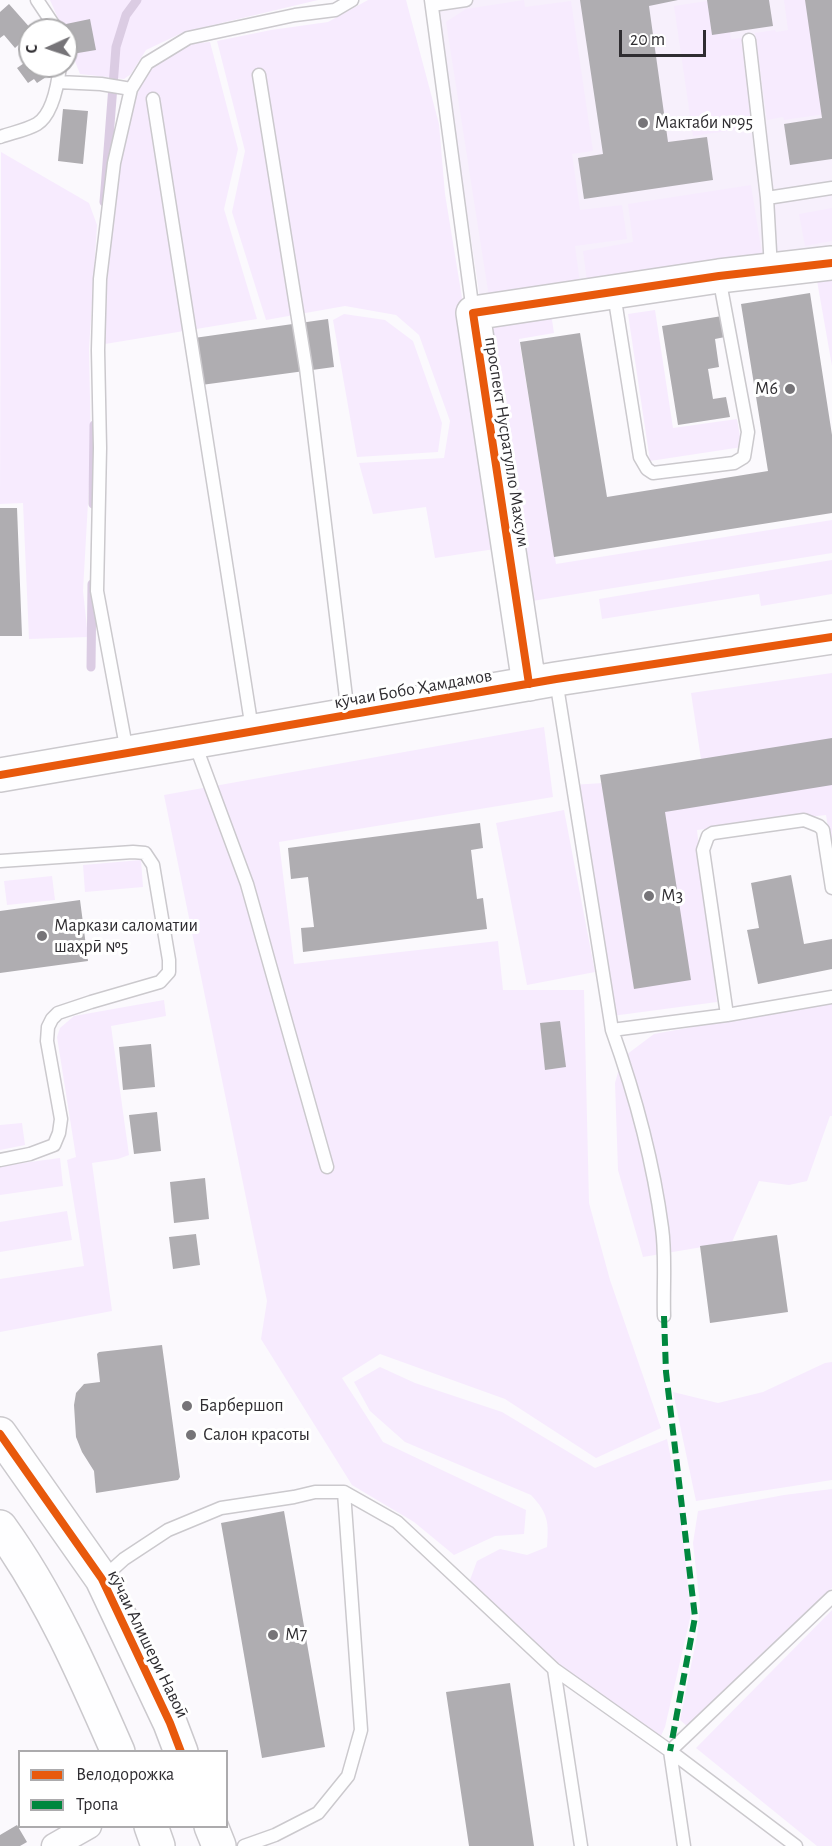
<!DOCTYPE html>
<html>
<head>
<meta charset="utf-8">
<style>
	body { margin:0 }
	#map { position:relative; width:832px; height:1846px; overflow:hidden; background:#fbf9fd; font-family:"Alegreya Sans",sans-serif }
	canvas { display:block }
	.legend { position:absolute; left:18px; top:1750px; width:210px; height:78px; box-sizing:border-box; background:#fff; border:2px solid #acabad; margin:0; padding:8px 10px; list-style:none; font-size:18px; color:#2f2d31 }
	.legend li { display:flex; align-items:center; gap:12px; height:30px }
	.legend b { width:30px; border:2px solid #acabad }
	.north { position:absolute; left:18px; top:18px; width:60px; height:60px; box-sizing:border-box; background:#fff; border:2px solid #acabad; border-radius:50%; rotate:267deg; font-size:16px; font-weight:700; line-height:24px; text-align:center; color:#2f2d31 }
	.north::after { content:''; display:block; margin:auto; width:21px; height:27px; background:#767478; clip-path:polygon(50% 0,100% 100%,50% 72%,0 100%) }
	.scale { position:absolute; left:619px; top:30px; width:87px; height:27px; box-sizing:border-box; border:3px solid #2f2d31; border-top:0; padding-left:8px; font-size:18px; line-height:21px; white-space:nowrap; color:#2f2d31; -webkit-text-stroke:4px #fff; paint-order:stroke }
</style>
</head>
<body>
<div id="map">
<canvas width="832" height="1846"></canvas>
<ul class="legend">
<li><b style="height:8px;background:#e8590c"></b>Велодорожка</li>
<li><b style="height:8px;background:#00873e"></b>Тропа</li>
</ul>
<div class="north">С</div>
<div class="scale">20 m</div>
</div>
<script>
const ctx = document.querySelector('canvas').getContext('2d');
ctx.lineJoin = 'round';
function fill(path, color) { ctx.fillStyle = color; ctx.fill(path, 'evenodd'); }
function strokePath(path, color, width, dash) { ctx.strokeStyle = color; ctx.lineWidth = width; ctx.lineCap = dash ? 'butt' : 'round'; ctx.setLineDash(dash || []); ctx.stroke(path); }
function label(font, color, halo, rows, align = 'center') {
  ctx.font = font + ' "Alegreya Sans",sans-serif'; ctx.lineWidth = 6; ctx.setLineDash([]); ctx.textBaseline = 'middle'; ctx.strokeStyle = halo; ctx.fillStyle = color; for (const [text, x, y, turn = 0] of rows) {
    ctx.save(); ctx.translate(x, y); ctx.rotate((+turn || 0) * Math.PI / 180); ctx.textAlign = isNaN(turn) ? turn : align; if (halo) ctx.strokeText(text, 0, 0); ctx.fillText(text, 0, 0); ctx.restore();
  }
}
const built = new Path2D(`
	M435 0H832V245L481 305Z`);
const green = new Path2D(`
	M50 0H318L184 32 146 50 131 74 124 79 80 74 66 38V30H63Z
	M368 0H406L439 124 445 194 465 316 508 547 435 558 426 507 373 514 359 463 444 458 450 421 419 335 396 315 345 306 266 320 232 212 245 151 217 41 271 30 328 22Z
	M524 0 525 7 571 1 593 151 572 154 580 210 622 205 627 239 575 246 580 283 489 297 446 22 466 9Z
	M714 0H725L731 39 742 38 755 127 693 136 674 6Z
	M784 0H819L832 113 784 120 783 117 767 120 755 33 775 30 776 32 788 30Z
	M210 42 238 149 224 209 257 319 105 344 106 279 118 172 136 96 151 66 189 44Z
	M1 152 89 203 97 225 89 349 91 449 83 591 88 637 29 639 23 503 0 504Z
	M751 185 762 254 587 281 583 251 633 242 628 204Z
	M832 208V241L805 246 799 214Z
	M832 272V366L816 275Z
	M550 307 554 333 519 339 556 564 832 520V553L526 602 480 318Z
	M655 310 673 428 737 419 742 447 650 461 628 314Z
	M344 314 385 320 413 341 442 423 438 452 357 457 333 320Z
	M832 560V594L761 606 759 594 602 619 599 599Z
	M832 673V761L704 779 691 693Z
	M544 727 553 797 279 842 294 964 498 941 503 990H584L589 1203 610 1280 661 1428 596 1458 505 1399 380 1354 342 1378 383 1442 526 1510 524 1534 495 1536 454 1555 414 1522 352 1485 261 1339 267 1301 164 795Z
	M619 782 832 784V854L826 815 697 830 717 1002 612 1016 571 785Z
	M564 810 595 972 527 985 496 823Z
	M141 860 143 887 85 892 83 865Z
	M52 876 55 900 7 905 4 881Z
	M164 1000 166 1016 111 1026 129 1155 118 1159 92 1163 112 1311 0 1332V1279L84 1266 67 1160 76 1157 57 1037 60 1028 74 1016Z
	M832 1002V1116H830L807 1181 789 1185 759 1181 732 1242 643 1257 618 1170 615 1083 622 1058 654 1034Z
	M22 1123 25 1145 0 1150V1125Z
	M60 1158 63 1186 0 1195V1166Z
	M67 1211 72 1240 0 1252V1222Z
	M832 1362V1480L696 1501 673 1392 718 1403 763 1392 825 1363Z
	M380 1367 415 1383 502 1412 595 1468 667 1439 679 1498 691 1614 665 1727 660 1738 558 1667 467 1588 477 1561 500 1549 527 1555 547 1547C549 1522 548 1513 531 1495L405 1442 370 1411 354 1382Z
	M832 1489V1588L688 1727 680 1720 697 1636 700 1605 693 1543 698 1511 784 1495Z
	M832 1610V1846H817L696 1748Z`);
const stream = new Path2D(`
	M104 202 116 47 126 15 137 0
	M93 504 94 425
	M91 667 92 584`);
const building = new Path2D(`
	M580 0H678L649 6 668 142 707 137 713 180 584 199 578 158 603 154Z
	M707 0H769L773 26 712 35Z
	M805 0H832V159L790 165 784 124 822 118Z
	M9 4 32 30H30V34L15 48 4 35 0 38V12Z
	M90 19 96 50 72 54 66 24Z
	M30 59V66H52L55 71 37 83 34 79 28 83 17 68Z
	M63 109 88 111 83 164 58 161Z
	M810 293 832 435V513L554 557 520 342 580 333 607 497 768 471 741 304Z
	M722 316 725 337 715 339 719 367 708 369 713 399 726 397 730 417 678 425 662 326Z
	M328 319 334 367 194 386 187 339Z
	M0 508H17L22 636H0Z
	M832 738V785L665 812 691 980 634 989 600 775Z
	M480 823 483 848 471 850 477 899 483 898 487 929 303 952 301 928 314 927 308 877 291 879 288 848Z
	M791 875 804 944 832 939V969L758 984 747 930 759 928 751 883Z
	M80 900 88 961 0 973V911Z
	M560 1021 566 1067 545 1070 540 1023Z
	M151 1044 155 1087 123 1090 119 1047Z
	M157 1112 161 1151 134 1154 129 1115Z
	M205 1178 209 1219 174 1223 170 1182Z
	M196 1234 200 1265 173 1269 169 1237Z
	M777 1235 788 1312 710 1323 700 1246Z
	M162 1345 180 1477 178 1480 96 1493 94 1471 82 1452 76 1437 74 1405 76 1393 84 1384 100 1382 97 1354 99 1352Z
	M284 1511 325 1747 262 1758 221 1523Z
	M510 1683 534 1846H469L446 1692Z
	M17 1825 27 1842 20 1846H0V1835Z`);
const lane = new Path2D(`
	M37 0 57 30
	M431 0 473 312
	M432 5 466 0
	M749 40 767 198 771 269
	M259 75 306 368 348 714
	M58 82 101 84 131 89
	M153 99 252 729
	M0 137C11 133 27 130 37 124 53 114 58 83 60 66
	M767 198 832 188
	M614 294 640 457 647 469 653 473 734 463 744 457 748 432 719 277
	M556 680 612 1030 727 1015 832 997
	M195 744 247 884 327 1167
	M127 752 97 591 100 448 98 350 100 279 114 163 131 89 147 63 188 38 295 15 335 10 352 0
	M0 861 133 852 145 853 153 865 169 960V972L160 982 91 1002 58 1013 52 1019 48 1027 47 1041 61 1119 59 1133 54 1145 30 1154 0 1160
	M727 1015 703 850 708 836 713 833 804 820 819 826 823 830 832 888
	M612 1030C635 1094 653 1160 662 1228 666 1256 663 1287 664 1316
	M103 1578 124 1559 168 1530 221 1508 294 1497 315 1492H344L397 1522 554 1669 670 1751 796 1846
	M554 1669 581 1846
	M244 1846 275 1835 318 1813 348 1776 361 1730 344 1492
	M684 1846 670 1751 832 1597`);
const street = new Path2D(`
	M54 1846 89 1826`);
const secondary = new Path2D(`
	M529 684 473 313 719 276 832 263
	M0 775 556 679 832 637
	M0 1434 102 1579 170 1723 181 1752
	M0 1527C50 1596 84 1674 118 1752
	M151 1826 158 1846
	M211 1826 219 1846`);
const quiet = new Path2D(`
	M664 1316 666 1372 695 1617 670 1751`);
const cycleway = new Path2D(`
	M529 684 473 313 719 276 832 263
	M0 775 556 679 832 637
	M0 1434 102 1579 170 1723 181 1752`);
const markers = [
	[643,123,6,"#767478"],
	[790,389,6,"#767478"],
	[649,896,6,"#767478"],
	[42,936,6,"#767478"],
	[187,1406,6,"#767478"],
	[191,1435,6,"#767478"],
	[273,1635,6,"#767478"]
];
const poiNames = [
	["Mактаби №95",655,123],
	["М6",778,389,"right"],
	["М3",661,896],
	["Маркази саломатии",54,926],
	["шаҳрӣ №5",54,947],
	["Барбершоп",199,1406],
	["Салон красоты",203,1435],
	["М7",285,1635]
];
const streetNames = [
	["проспект Нусратулло Махсум",507,442,81],
	["кӯчаи Бобо Ҳамдамов",413,689,-10],
	["кӯчаи Алишери Навоӣ",148,1644,64]
];
fill(built, '#f7f0fc');
fill(green, '#f7ebfe');
strokePath(stream, '#dbcce3', 9);
fill(building, '#afadb1');
strokePath(lane, '#cbc9cd', 15);
strokePath(street, '#cbc9cd', 27);
strokePath(secondary, '#cbc9cd', 36);
strokePath(lane, '#fefeff', 12);
strokePath(street, '#fefeff', 24);
strokePath(secondary, '#fefeff', 33);
strokePath(quiet, '#00873e', 6, [12, 6]);
strokePath(cycleway, '#e8590c', 8);
for (const [x, y, r, color] of markers) { const dot = new Path2D(); dot.arc(x, y, r, 0, 2 * Math.PI); ctx.fillStyle = color; ctx.fill(dot); strokePath(dot, '#fff', 2); }
label('18px', '#2f2d31', '#fff', poiNames, 'left');
label('18px', '#2f2d31', '#fff', streetNames);
</script>
</body>
</html>
